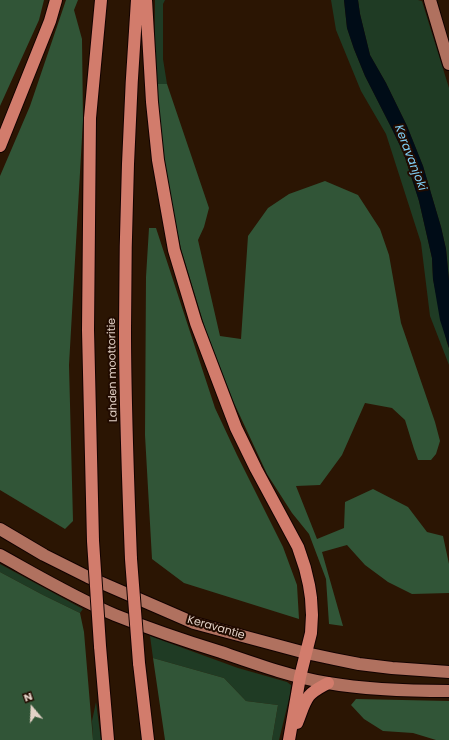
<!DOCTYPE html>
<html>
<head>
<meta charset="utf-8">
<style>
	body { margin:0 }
	#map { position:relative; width:449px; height:740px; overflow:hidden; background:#2b1503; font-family:Poppins,sans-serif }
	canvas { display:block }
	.north { position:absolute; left:12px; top:688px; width:40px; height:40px; -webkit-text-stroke:3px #210b00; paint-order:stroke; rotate:341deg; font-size:11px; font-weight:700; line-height:16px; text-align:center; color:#e3d2c7 }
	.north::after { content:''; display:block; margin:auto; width:14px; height:18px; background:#e3d2c7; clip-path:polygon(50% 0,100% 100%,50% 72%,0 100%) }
</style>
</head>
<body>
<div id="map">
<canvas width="449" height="740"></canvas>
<div class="north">N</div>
</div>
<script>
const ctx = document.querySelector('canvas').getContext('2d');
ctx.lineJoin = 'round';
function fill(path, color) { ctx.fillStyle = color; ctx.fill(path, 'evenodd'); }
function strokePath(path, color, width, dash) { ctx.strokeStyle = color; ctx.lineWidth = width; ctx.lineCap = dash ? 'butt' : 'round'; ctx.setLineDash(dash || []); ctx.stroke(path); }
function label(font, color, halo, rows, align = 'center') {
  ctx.font = font + ' Poppins,sans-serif'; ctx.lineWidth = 4; ctx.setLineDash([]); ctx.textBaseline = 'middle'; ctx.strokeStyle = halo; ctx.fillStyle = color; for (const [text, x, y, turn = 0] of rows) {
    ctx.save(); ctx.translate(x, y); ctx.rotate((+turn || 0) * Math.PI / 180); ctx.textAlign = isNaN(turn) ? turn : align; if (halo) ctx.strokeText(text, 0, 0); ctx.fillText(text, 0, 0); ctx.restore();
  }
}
const green = new Path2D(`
	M155 0H165L163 4V59L167 84H154Z
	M331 0H344L347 28 354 49 365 76 392 129 404 154 419 201 432 258 433 279 447 343 449 348V365L430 316 421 243 386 134 361 91 336 30Z
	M358 0H418L422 1 449 88V280L446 249 441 227 423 166 407 126 386 83 370 55 360 14Z
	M0 564 83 609 80 613 43 595 0 572Z
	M150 636 238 668 287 682 291 685 290 695 279 740H272L278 705 246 701 224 678 153 658Z
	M96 702 101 740H93L92 721Z`);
const forest = new Path2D(`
	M0 0H44L39 20 0 106Z
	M66 0H78L74 10 82 39 83 120 69 365 73 521 65 529 0 490V176L30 106Z
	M154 84H167L209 208 204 227 198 240 220 336 241 339 248 236 268 208 289 194 325 181 358 195 380 229 389 255 401 323 435 422 440 441 436 454 431 460H418L414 449 405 420 392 408 365 403 342 455 320 485 296 486 317 539 344 528 345 502 373 489 408 507 427 532 443 536 449 564V593L412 594 388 582 365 565 347 545 322 552 343 626 329 624 326 579 309 534 292 513 267 474 234 403 205 328 181 249 163 163Z
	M149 228H156L215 408 237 455 283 547 297 585 299 619 184 583 152 559 145 435 146 277Z
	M0 572 43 595 80 613 84 632 93 740H0Z
	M153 658 224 678 246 701 278 705 272 740H165Z
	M356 699 449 701V740H436L413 733 383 731 364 719 351 705Z`);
const water = new Path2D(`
	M344 0H358L360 14 370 55 386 83 407 126 423 166 441 227 446 249 449 280V348L440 320 433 279 432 258 419 201 404 154 392 129 365 76 354 49 347 28Z`);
const major = new Path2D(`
	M430 0 449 64
	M0 529 44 555 88 577 194 623 306 653 334 659 359 664 392 668 449 672
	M0 555C38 576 75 598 115 615 150 629 185 641 221 652 256 664 292 677 328 683 368 690 409 691 449 691`);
const highway = new Path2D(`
	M146 0 152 102 158 160 174 250 196 323 236 428 256 469 298 547 305 568 309 585 311 598 312 615 311 633 300 677 289 740
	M0 146 50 21 56 0
	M93 541 88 330 90 118 101 0
	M131 559C128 482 125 406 125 329 125 219 129 109 137 0
	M100 646 108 740
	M139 663 148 740
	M297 723C301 714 303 704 309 696 314 690 321 687 328 683`);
const highwayBridge = new Path2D(`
	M93 541 100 646
	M131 559 139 663`);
const streetNames = [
	["Lahden moottoritie",113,370,-91],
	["Keravantie",216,628,16]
];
const waterNames = [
	["Keravanjoki",410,158,69]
];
fill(green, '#1f3b24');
fill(forest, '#315537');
fill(water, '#000c17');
strokePath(major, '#120200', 14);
strokePath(highway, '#120200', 14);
strokePath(major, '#b0715f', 12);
strokePath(highway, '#d27c6c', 12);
strokePath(highwayBridge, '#120200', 14, []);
strokePath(highwayBridge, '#d27c6c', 12);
label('11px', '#e3d2c7', '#210b00', streetNames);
label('italic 12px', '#80cff5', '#210b00', waterNames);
</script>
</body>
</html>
